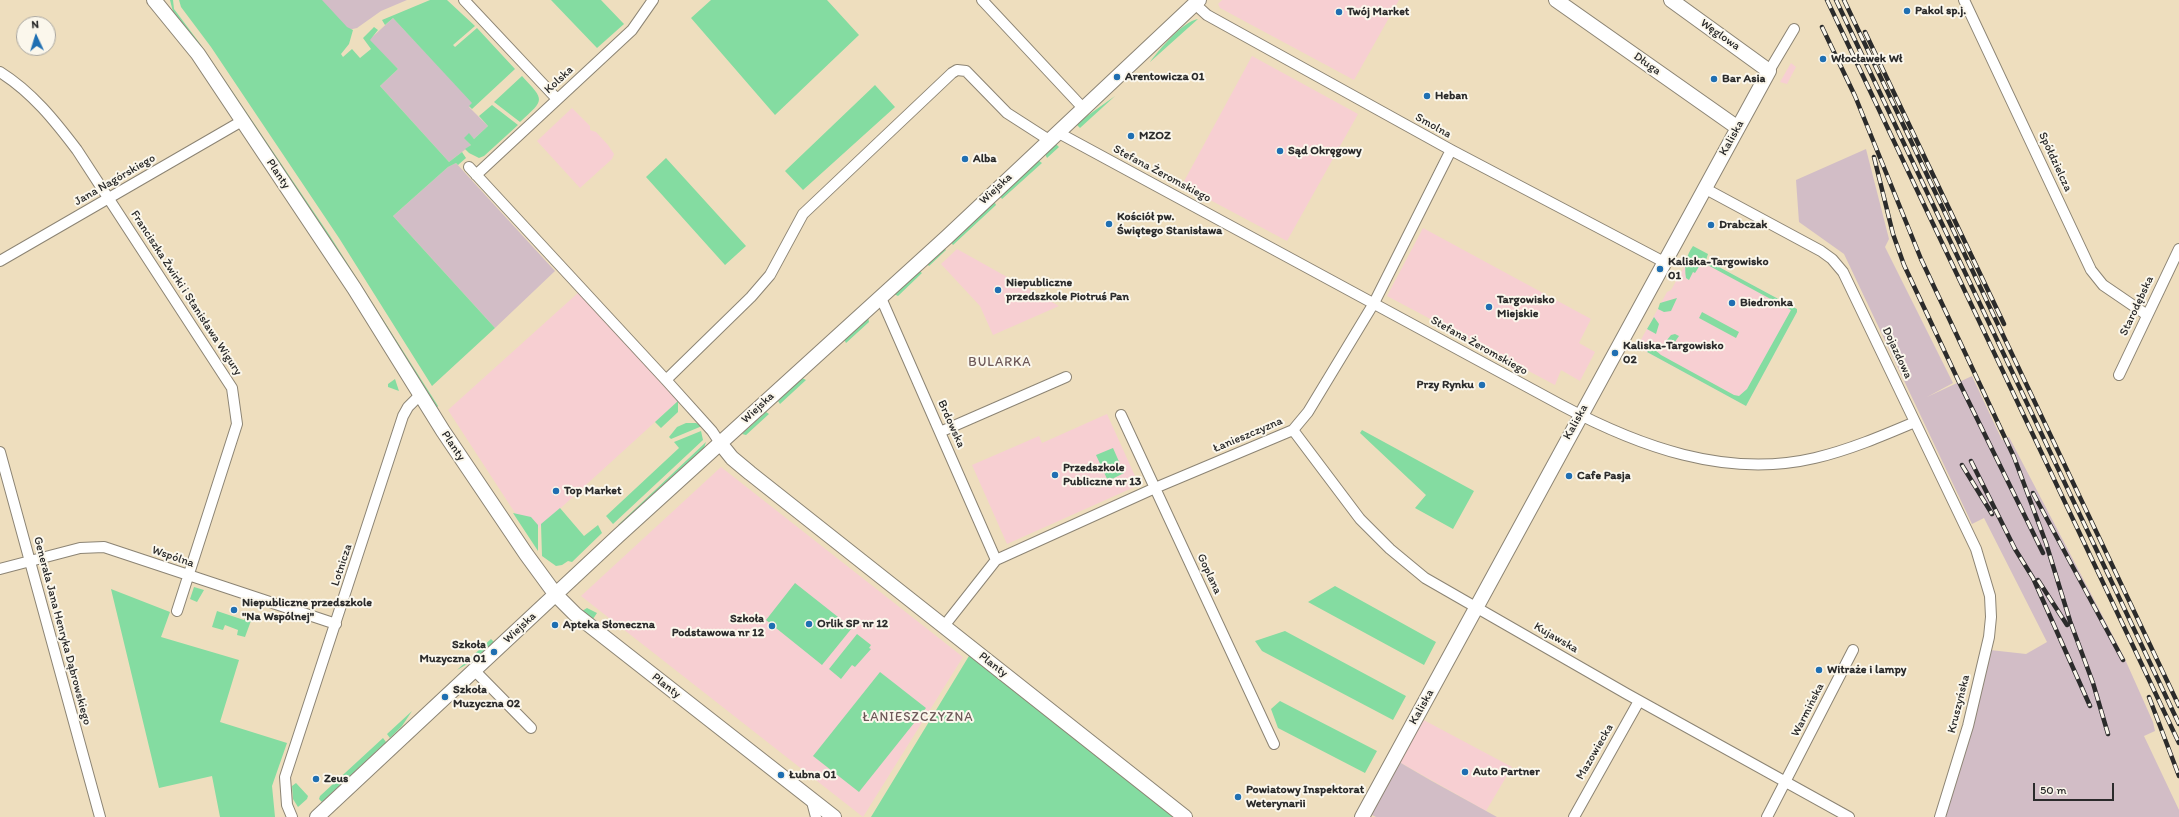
<!DOCTYPE html>
<html>
<head>
<meta charset="utf-8">
<style>
	body { margin:0 }
	#map { position:relative; width:2179px; height:817px; overflow:hidden; background:#eedebe; font-family:Itim,sans-serif }
	canvas { display:block }
	.north { position:absolute; left:16px; top:16px; width:40px; height:40px; box-sizing:border-box; background:#fbf7ec; border:1px solid #a8a59f; border-radius:50%; rotate:356deg; font-size:11px; font-weight:700; line-height:16px; text-align:center; color:#2b2b2b }
	.north::after { content:''; display:block; margin:auto; width:14px; height:18px; background:#1f6fb2; clip-path:polygon(50% 0,100% 100%,50% 72%,0 100%) }
	.scale { position:absolute; left:2033px; top:783px; width:81px; height:18px; box-sizing:border-box; border:2px solid #2b2b2b; border-top:0; padding-left:5px; font-size:12px; line-height:14px; white-space:nowrap; color:#2b2b2b; -webkit-text-stroke:3px #fbf7ec; paint-order:stroke }
</style>
</head>
<body>
<div id="map">
<canvas width="2179" height="817"></canvas>
<div class="north">N</div>
<div class="scale">50 m</div>
</div>
<script>
const ctx = document.querySelector('canvas').getContext('2d');
ctx.lineJoin = 'round';
function fill(path, color) { ctx.fillStyle = color; ctx.fill(path, 'evenodd'); }
function strokePath(path, color, width, dash) { ctx.strokeStyle = color; ctx.lineWidth = width; ctx.lineCap = dash ? 'butt' : 'round'; ctx.setLineDash(dash || []); ctx.stroke(path); }
function label(font, color, halo, rows, align = 'center') {
  ctx.font = font + ' Itim,sans-serif'; ctx.lineWidth = 4; ctx.setLineDash([]); ctx.textBaseline = 'middle'; ctx.strokeStyle = halo; ctx.fillStyle = color; for (const [text, x, y, turn = 0] of rows) {
    ctx.save(); ctx.translate(x, y); ctx.rotate((+turn || 0) * Math.PI / 180); ctx.textAlign = isNaN(turn) ? turn : align; if (halo) ctx.strokeText(text, 0, 0); ctx.fillText(text, 0, 0); ctx.restore();
  }
}
const built = new Path2D(`
	M1222 0H1399L1354 80 1220 8 1218 4Z
	M1252 56 1358 114 1287 241 1182 185Z
	M1791 63 1796 67 1787 84 1780 82Z
	M572 108 590 126V130L596 132 608 145 614 154 612 159 580 188 537 141Z
	M1423 228 1591 319 1579 343 1595 352 1580 381 1561 370 1555 385 1387 296Z
	M957 249 1059 306 993 335 980 306 941 264Z
	M1690 251 1797 309V312L1746 406 1637 347 1667 292 1671 290 1684 267Z
	M579 292 678 401 530 536 448 410Z
	M1107 414 1139 485 1007 544 972 465 1039 436 1042 443Z
	M721 467 963 657 863 817 581 596Z
	M1418 717 1512 767 1486 811 1394 759Z`);
const industrial = new Path2D(`
	M321 0H407L381 11 357 28 348 30Z
	M393 18 473 103 469 107 488 126 474 139 469 134 465 138 471 145 449 162 380 86 398 69 369 40Z
	M1866 149 1889 239 1885 247 1953 383 1927 397 1972 376 2002 440 2009 437 2124 657 2153 722 2155 731 2144 736 2179 810V817H1944L1990 650 2026 654 2047 642 1984 518 1972 524 1844 254 1799 222 1796 180Z
	M456 163 555 271 495 328 393 216 448 167Z
	M1394 759 1430 780 1497 817H1376L1368 813Z`);
const green = new Path2D(`
	M170 0H173L174 9 201 45 330 236 438 406 436 409 198 45 173 12Z
	M179 0H322L347 27 353 30 349 44 341 54 343 57 352 49 360 58 371 49 363 38 374 27 378 30 370 40 398 69 380 86 449 162 462 152 466 158 458 165 456 163 448 167 393 216 495 328 432 386 339 238 211 47 181 7Z
	M430 0H447L475 26 453 45 455 47 477 28 515 69 472 109 469 106 472 103 393 18 385 25 382 20Z
	M551 0H601L624 24 597 48Z
	M711 0H827L859 35 775 115 691 18Z
	M1198 19 1150 62C1159 50 1183 21 1198 19Z
	M522 76C545 101 545 99 520 122L494 102Z
	M875 85 895 107 803 190 785 171Z
	M1115 96 1080 128 1076 124Z
	M492 105 518 125 484 156 479 158 469 153 465 149 471 145 464 138 469 133 474 139 488 126 479 116Z
	M1056 144 1059 147 1047 158 1045 154Z
	M666 158 746 246 725 265 646 177Z
	M1038 160 1042 163 1002 199 1000 196Z
	M995 203 996 205 953 245 950 241 991 204Z
	M1693 246 1708 254 1706 260 1797 309V312L1746 406 1647 352 1653 341 1654 349 1661 355 1734 395 1739 396 1747 389 1791 310 1702 262 1695 273 1693 272 1689 280 1686 278C1684 266 1686 256 1693 246Z
	M945 249 946 250 929 266 926 263 940 251Z
	M918 270 922 273 898 296 894 294Z
	M1677 298 1671 311 1664 312 1658 309 1660 303Z
	M1702 312 1739 332 1736 338 1699 318Z
	M868 317 869 322 846 343 844 339Z
	M1654 317 1659 324 1656 334 1647 329Z
	M1675 334 1679 336 1670 349 1667 340 1671 335Z
	M802 378 806 380 780 404 778 401Z
	M395 379 399 391 388 387V384Z
	M678 401V412L661 428 655 422Z
	M766 412 769 414 746 435 742 434Z
	M686 423H696L702 426 671 439 669 437 677 427Z
	M1362 430 1474 491 1453 529 1415 508 1426 495 1360 433Z
	M701 431 703 440 613 524 606 516 679 448 674 442Z
	M706 442 704 448 621 525H618Z
	M1113 448 1124 473 1108 481 1096 455Z
	M560 508 584 536 598 525 602 533 572 562 568 561 562 565 556 566 542 556 541 524Z
	M513 513 531 517 538 525V551Z
	M795 583 852 628 822 665 766 620Z
	M1335 586 1436 642 1424 665 1308 602Z
	M194 587 204 590 197 602 190 599Z
	M111 589 170 612 161 637 239 660 220 722 287 743 272 786 275 817H220L212 776 159 788Z
	M587 608 597 613 593 619 582 611Z
	M217 611 244 620 246 616 252 618 245 637 237 635 238 630 225 625 223 630 212 627Z
	M1285 631 1406 696 1393 720 1262 651 1255 641Z
	M857 634 871 645 869 648 871 649 855 667 852 665 841 679 829 669Z
	M491 639 494 642 474 660 457 670Z
	M972 651 1176 817H871Z
	M880 672 926 708 859 792 813 756Z
	M1280 701 1377 751 1365 773 1278 728 1271 709Z
	M412 711 402 726 390 738 387 734Z
	M383 738 386 742 322 802 319 799 320 796Z
	M296 783 308 796 307 799 298 807 293 799 292 786Z`);
const street = new Path2D(`
	M464 0 557 99
	M982 0 1083 108
	M1964 0 2091 270 2103 285 2147 315
	M1195 4 1207 15 1451 150 1664 262
	M1769 71 1794 29
	M0 72C32 92 55 121 77 150L232 388 237 424 177 611
	M1057 132 1561 405C1638 446 1726 479 1815 458 1849 450 1882 436 1915 422
	M469 167 666 380 712 431 720 443
	M476 175 632 30 653 0
	M1704 188 1821 251 1832 259 1843 272 1976 549 1990 596 1991 617 1989 637 1968 726 1940 817
	M0 261 242 121
	M881 298 996 560
	M2119 375 2179 249
	M666 380 751 297 770 275 803 214 952 73 957 70 966 71 1007 113 1049 140
	M1121 415 1274 744
	M1293 430 1360 519 1390 549 1425 578 1627 694 1849 817
	M940 432 1066 377
	M0 452 100 817
	M0 569 80 548 104 547 336 624
	M944 626 996 560 1155 488 1293 430 1308 412 1374 303 1451 150
	M474 670 531 728
	M811 798 816 817
	M292 817 287 805 285 777 403 416 408 407 420 395
	M1574 817 1639 701
	M1767 817 1853 650`);
const secondary = new Path2D(`
	M154 0 198 54 354 288 443 431 526 554 556 595 575 614 834 817
	M1556 0 1738 128
	M720 443 732 458 750 473 1185 817
	M317 817 618 536 947 237 1199 0
	M1362 817 1769 71 1671 0`);
const rail = new Path2D(`
	M1827 0 2179 743
	M1836 0 2179 724
	M1844 0 2179 706
	M1822 27 1855 96 1921 259 2014 457 2046 543 2070 621 2093 683 2108 734
	M1865 32 2004 324
	M1874 157 1893 234 1904 265 1959 382 2043 553
	M1971 461 2015 549 2033 578 2090 706
	M1962 465 1992 514
	M2033 493 2123 660
	M2038 580 2067 625
	M2149 697 2179 776`);
const markers = [
	[1907,11,4,"#1f6fb2"],
	[1339,12,4,"#1f6fb2"],
	[1823,59,4,"#1f6fb2"],
	[1117,77,4,"#1f6fb2"],
	[1714,79,4,"#1f6fb2"],
	[1427,96,4,"#1f6fb2"],
	[1131,136,4,"#1f6fb2"],
	[1280,151,4,"#1f6fb2"],
	[965,159,4,"#1f6fb2"],
	[1109,224,4,"#1f6fb2"],
	[1711,225,4,"#1f6fb2"],
	[1660,269,4,"#1f6fb2"],
	[998,290,4,"#1f6fb2"],
	[1732,303,4,"#1f6fb2"],
	[1489,307,4,"#1f6fb2"],
	[1615,353,4,"#1f6fb2"],
	[1482,385,4,"#1f6fb2"],
	[1055,475,4,"#1f6fb2"],
	[1569,476,4,"#1f6fb2"],
	[556,491,4,"#1f6fb2"],
	[234,610,4,"#1f6fb2"],
	[809,624,4,"#1f6fb2"],
	[555,625,4,"#1f6fb2"],
	[772,626,4,"#1f6fb2"],
	[494,652,4,"#1f6fb2"],
	[1819,670,4,"#1f6fb2"],
	[445,697,4,"#1f6fb2"],
	[1465,772,4,"#1f6fb2"],
	[781,775,4,"#1f6fb2"],
	[316,779,4,"#1f6fb2"],
	[1238,797,4,"#1f6fb2"]
];
const poiNames = [
	["Pakol sp.j.",1915,11],
	["Twój Market",1347,12],
	["Włocławek Wł",1831,59],
	["Arentowicza 01",1125,77],
	["Bar Asia",1722,79],
	["Heban",1435,96],
	["MZOZ",1139,136],
	["Sąd Okręgowy",1288,151],
	["Alba",973,159],
	["Kościół pw.",1117,217],
	["Świętego Stanisława",1117,231],
	["Drabczak",1719,225],
	["Kaliska-Targowisko",1668,262],
	["01",1668,276],
	["Niepubliczne",1006,283],
	["przedszkole Piotruś Pan",1006,297],
	["Targowisko",1497,300],
	["Miejskie",1497,314],
	["Biedronka",1740,303],
	["Kaliska-Targowisko",1623,346],
	["02",1623,360],
	["Przy Rynku",1474,385,"right"],
	["Przedszkole",1063,468],
	["Publiczne nr 13",1063,482],
	["Cafe Pasja",1577,476],
	["Top Market",564,491],
	["Niepubliczne przedszkole",242,603],
	["\"Na Wspólnej\"",242,617],
	["Szkoła",764,619,"right"],
	["Podstawowa nr 12",764,633,"right"],
	["Orlik SP nr 12",817,624],
	["Apteka Słoneczna",563,625],
	["Szkoła",486,645,"right"],
	["Muzyczna 01",486,659,"right"],
	["Witraże i lampy",1827,670],
	["Szkoła",453,690],
	["Muzyczna 02",453,704],
	["Auto Partner",1473,772],
	["Łubna 01",789,775],
	["Zeus",324,779],
	["Powiatowy Inspektorat",1246,790],
	["Weterynarii",1246,804]
];
const streetNames = [
	["Węglowa",1720,35,35],
	["Długa",1647,64,35],
	["Kolska",559,80,-43],
	["Smolna",1433,126,29],
	["Kaliska",1732,138,-61],
	["Spółdzielcza",2055,162,65],
	["Planty",278,174,56],
	["Stefana Żeromskiego",1162,174,28],
	["Jana Nagórskiego",115,180,-30],
	["Wiejska",996,189,-43],
	["Franciszka Żwirki i Stanisława Wigury",186,293,57],
	["Starodębska",2137,306,-65],
	["Stefana Żeromskiego",1479,346,29],
	["Dojazdowa",1897,353,65],
	["Wiejska",758,408,-43],
	["Kaliska",1576,422,-61],
	["Brdowska",951,424,66],
	["Łanieszczyzna",1248,435,-23],
	["Planty",453,446,56],
	["Wspólna",173,557,19],
	["Lotnicza",342,565,-72],
	["Goplana",1209,574,65],
	["Wiejska",520,628,-43],
	["Generała Jana Henryka Dąbrowskiego",62,631,75],
	["Kujawska",1556,638,30],
	["Planty",993,665,38],
	["Planty",666,686,38],
	["Kruszyńska",1959,704,-76],
	["Kaliska",1422,707,-61],
	["Warmińska",1808,710,-63],
	["Mazowiecka",1595,752,-60]
];
const neighbourhoodNames = [
	["BULARKA",1000,363],
	["ŁANIESZCZYZNA",918,718]
];
fill(built, '#f7cfd2');
fill(industrial, '#d2bdc6');
fill(green, '#84dca1');
strokePath(street, '#8c8474', 12);
strokePath(secondary, '#8c8474', 16);
strokePath(street, '#fff', 10);
strokePath(secondary, '#fff', 14);
strokePath(rail, '#2b2b2b', 4.5);
strokePath(rail, '#fbf7ec', 3, [9]);
for (const [x, y, r, color] of markers) { const dot = new Path2D(); dot.arc(x, y, r, 0, 2 * Math.PI); ctx.fillStyle = color; ctx.fill(dot); strokePath(dot, '#fbf7ec', 1.5); }
label('bold 12px', '#2b2b2b', '#fbf7ec', poiNames, 'left');
label('12px', '#2b2b2b', '#fbf7ec', streetNames);
ctx.letterSpacing = '1px';
label('13px', '#6d5858', '#fbf7ec', neighbourhoodNames);
ctx.letterSpacing = '0px';
</script>
</body>
</html>
